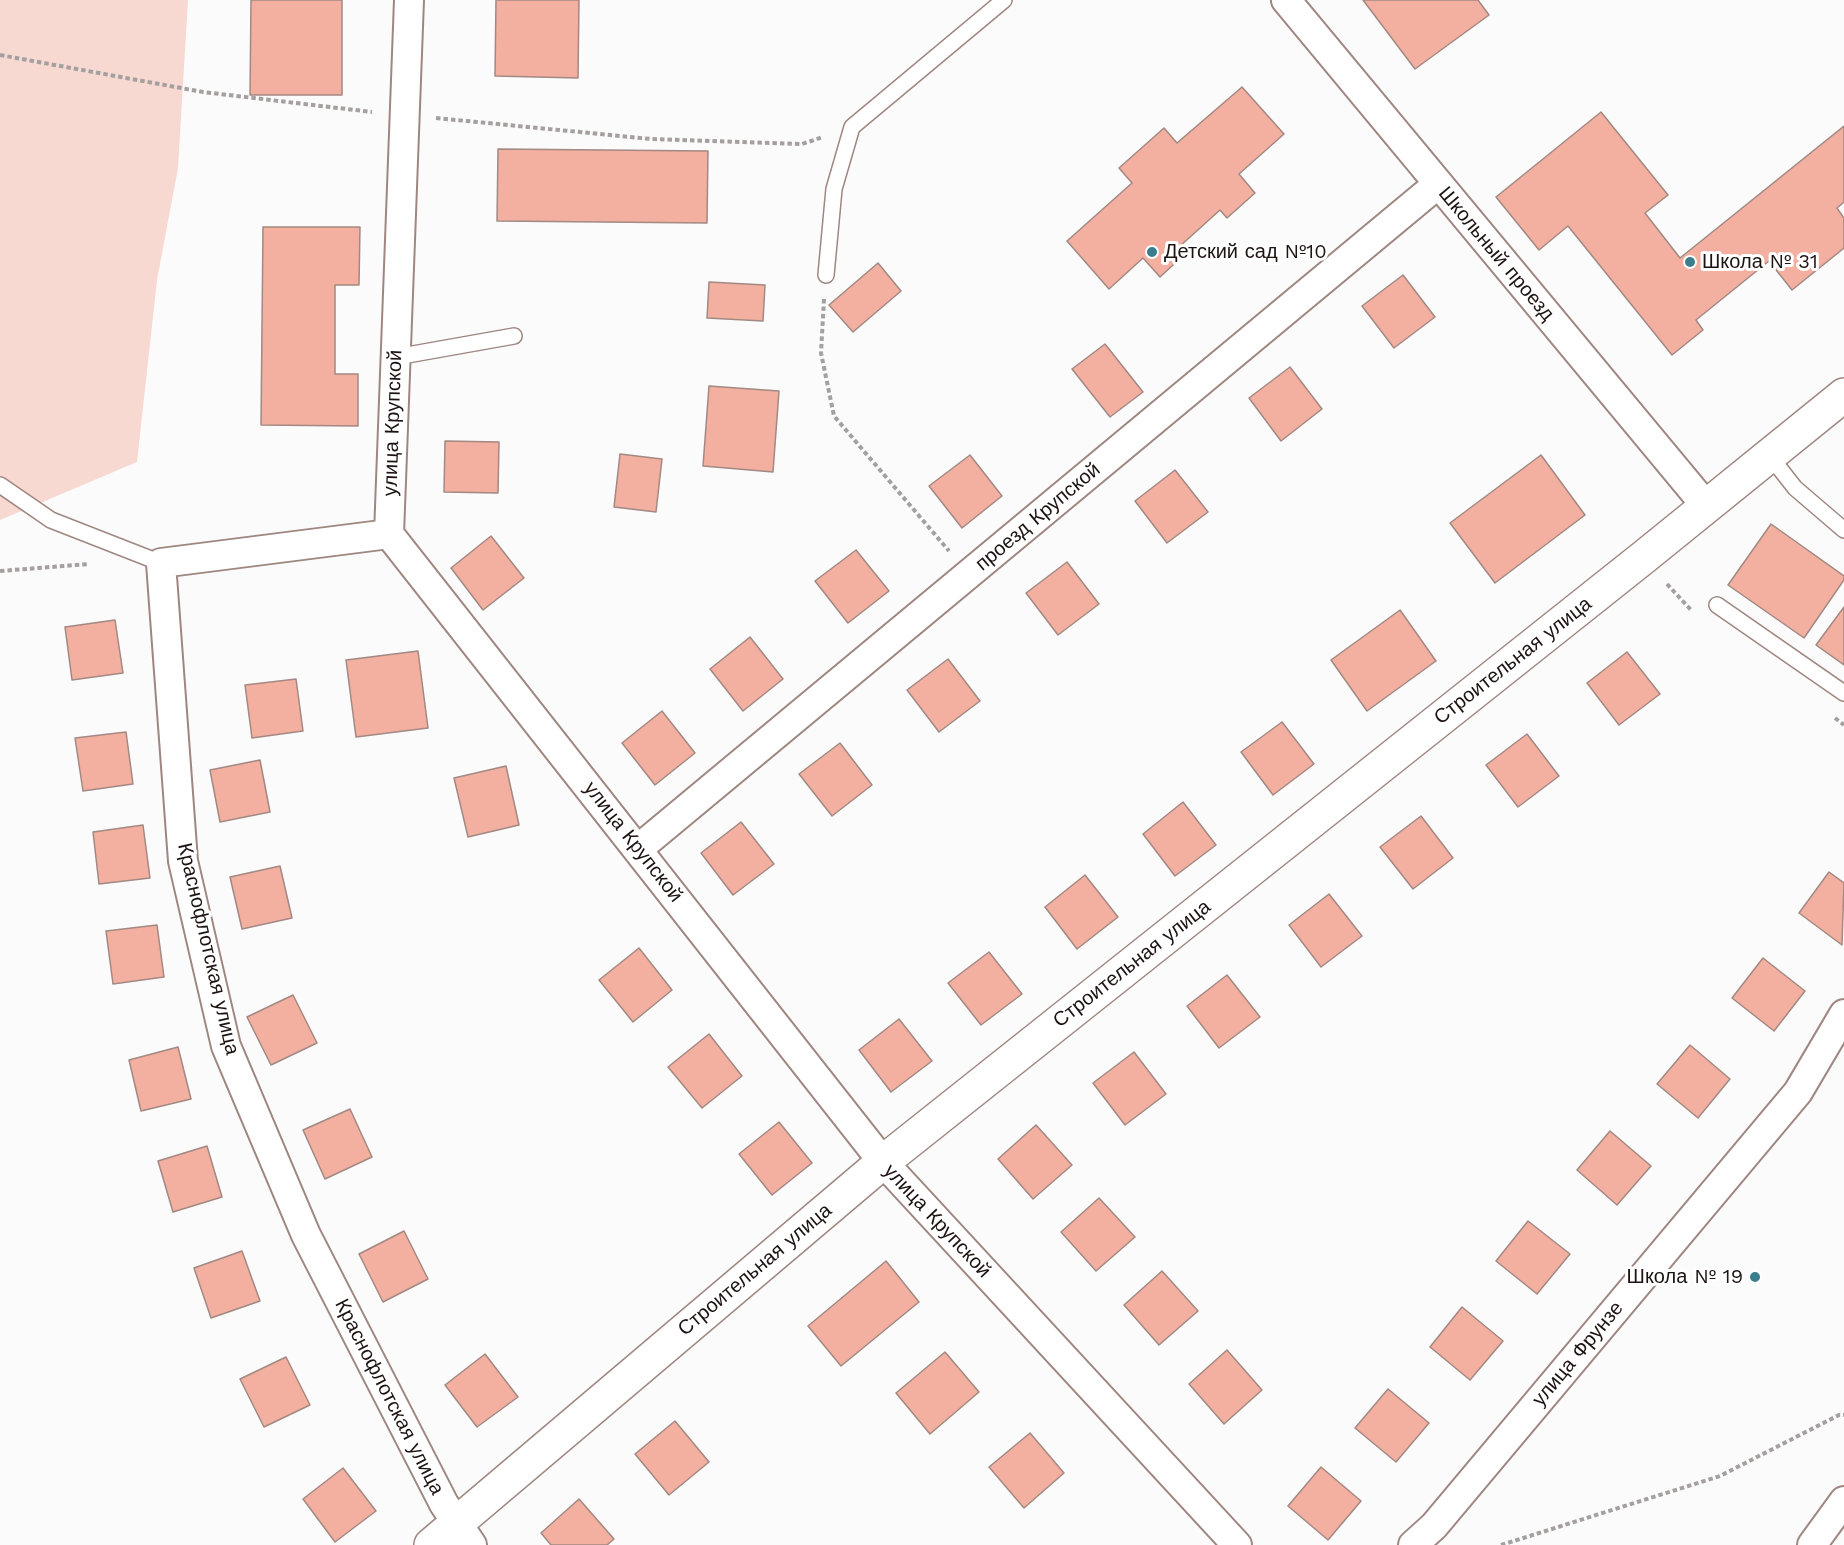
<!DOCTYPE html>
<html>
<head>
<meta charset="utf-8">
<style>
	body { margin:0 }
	canvas { display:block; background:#fbfbfb }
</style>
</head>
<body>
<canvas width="1844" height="1545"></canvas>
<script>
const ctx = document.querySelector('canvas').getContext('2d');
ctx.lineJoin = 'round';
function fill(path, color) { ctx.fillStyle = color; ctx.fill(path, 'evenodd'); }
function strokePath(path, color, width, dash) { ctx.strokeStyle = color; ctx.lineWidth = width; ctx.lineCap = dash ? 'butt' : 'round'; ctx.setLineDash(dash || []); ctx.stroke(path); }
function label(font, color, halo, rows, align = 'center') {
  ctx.font = font + ' "Work Sans",sans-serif'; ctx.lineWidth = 6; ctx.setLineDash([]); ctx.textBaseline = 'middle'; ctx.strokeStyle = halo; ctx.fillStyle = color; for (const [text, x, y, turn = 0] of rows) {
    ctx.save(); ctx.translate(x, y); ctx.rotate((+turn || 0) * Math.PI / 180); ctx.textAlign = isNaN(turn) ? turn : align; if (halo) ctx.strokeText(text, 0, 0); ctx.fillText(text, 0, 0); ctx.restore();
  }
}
const green = new Path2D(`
	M0 0H188L178 168 157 280 137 462 0 520Z`);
const building = new Path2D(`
	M251 0H342V95H250Z
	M496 0H579L578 78 495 76Z
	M1363 0H1478L1489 15 1415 69Z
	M1242 87 1284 134 1239 174 1255 193 1227 218 1220 210 1179 247 1185 254 1160 277 1143 258 1109 289 1067 241 1132 183 1119 168 1164 128 1177 143Z
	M1601 112 1668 195 1645 213 1680 258 1844 126V202L1837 208 1844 218V248L1792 290 1769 261 1696 320 1703 330 1672 355 1568 226 1539 250 1496 197Z
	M498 149 708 151 707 223 497 221Z
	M263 227H360L359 285H335V374H358V426L261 425Z
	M878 263 901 291 853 332 829 305Z
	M1403 275 1435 317 1394 348 1362 306Z
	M709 282 765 285 763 321 707 318Z
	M1105 344 1143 392 1110 417 1072 369Z
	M1290 367 1322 409 1281 441 1249 398Z
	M709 386 779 391 773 472 703 466Z
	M445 441 499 442 498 493 444 492Z
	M620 454 662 459 656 512 614 507Z
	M970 455 1002 496 962 528 929 486Z
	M1541 455 1585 515 1495 583 1450 523Z
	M1175 470 1208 512 1167 543 1135 501Z
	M1771 524 1844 576V580L1804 638 1728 585Z
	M491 536 524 578 483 610 451 568Z
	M856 550 889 591 848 623 815 581Z
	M1067 562 1099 604 1058 635 1026 593Z
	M1844 607V665L1816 645Z
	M1400 610 1436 661 1367 711 1331 660Z
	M115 620 123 673 72 680 65 627Z
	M750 637 783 679 743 711 710 669Z
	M418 651 428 728 356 737 346 660Z
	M1627 652 1660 694 1619 725 1587 683Z
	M948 659 980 701 939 732 907 690Z
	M296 679 303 731 252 738 245 685Z
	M662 711 695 753 655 785 622 743Z
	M1282 722 1314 764 1273 795 1241 752Z
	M126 732 133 784 83 791 75 738Z
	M1527 734 1559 776 1518 807 1486 765Z
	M840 743 872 785 832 816 799 774Z
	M260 760 270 812 220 822 210 770Z
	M506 766 519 825 468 837 454 778Z
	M1183 802 1216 845 1175 876 1143 834Z
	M1421 816 1453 858 1413 889 1380 847Z
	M741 822 774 864 733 895 701 853Z
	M143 825 150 878 99 884 93 832Z
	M280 866 292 918 242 929 230 877Z
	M1829 872 1844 883 1842 945 1799 913Z
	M1085 875 1118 917 1077 949 1045 907Z
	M1329 894 1362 936 1321 967 1289 925Z
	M157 925 164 977 113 984 106 931Z
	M639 948 672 990 633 1022 599 980Z
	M989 952 1022 994 981 1025 948 983Z
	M1763 958 1805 991 1774 1031 1732 998Z
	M1227 975 1260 1017 1219 1048 1187 1006Z
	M293 995 317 1043 271 1065 247 1017Z
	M899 1019 932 1061 891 1092 859 1050Z
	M709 1034 742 1076 702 1108 668 1067Z
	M1690 1045 1730 1079 1698 1118 1657 1084Z
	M178 1047 191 1099 141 1111 129 1060Z
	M1134 1052 1166 1094 1125 1125 1093 1083Z
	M350 1109 372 1157 325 1179 303 1130Z
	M779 1122 812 1163 772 1195 739 1154Z
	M1036 1125 1072 1165 1033 1199 998 1159Z
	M1610 1131 1651 1166 1617 1205 1577 1170Z
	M207 1146 222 1197 173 1212 158 1161Z
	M1099 1198 1135 1237 1096 1271 1061 1232Z
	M1528 1221 1570 1254 1537 1294 1496 1261Z
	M404 1231 428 1279 383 1302 359 1254Z
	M242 1251 260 1301 211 1318 194 1268Z
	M886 1261 919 1302 841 1366 808 1326Z
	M1162 1271 1198 1311 1159 1345 1124 1305Z
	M1462 1307 1503 1341 1470 1380 1430 1347Z
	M1227 1350 1262 1390 1224 1424 1189 1384Z
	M945 1352 979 1392 930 1434 896 1393Z
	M485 1354 518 1397 477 1427 445 1385Z
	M286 1357 310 1405 264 1427 240 1379Z
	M1388 1389 1429 1423 1396 1462 1355 1428Z
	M675 1421 709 1462 669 1495 635 1454Z
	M1030 1433 1064 1473 1024 1508 989 1467Z
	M1321 1467 1361 1501 1328 1540 1288 1506Z
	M343 1468 376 1511 335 1542 303 1499Z
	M579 1499 614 1539 607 1545H551L541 1533Z`);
const path = new Path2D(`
	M0 55 203 92 372 112
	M436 118 651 139 802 144 823 137
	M824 299 821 353 834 416 949 551
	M0 571 89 564
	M1667 584 1692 611
	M1835 718 1844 725
	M1501 1545 1720 1476 1839 1415H1844`);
const service = new Path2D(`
	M826 275 834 189 852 127 1004 0
	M396 357 514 336
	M1770 456 1795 488 1844 530
	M0 485 51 520 161 563
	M1717 605 1844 693`);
const minor = new Path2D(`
	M409 0 389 534 883 1162 1237 1545
	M1286 0 1707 507
	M389 534 161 563 183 861 226 1046 306 1235 444 1504 472 1545
	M638 849 1438 184
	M1413 1545 1434 1526 1798 1092 1844 1014
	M1812 1545 1844 1501`);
const tertiary = new Path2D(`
	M431 1545 883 1162 1644 557 1844 395`);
const markers = [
	[1152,252,6,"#3a7e8d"],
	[1690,262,6,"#3a7e8d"],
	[1755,1277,6,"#3a7e8d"]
];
const poiNames = [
	["Детский сад №10",1164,252],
	["Школа № 31",1702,262],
	["Школа № 19",1743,1277,"right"]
];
const streetNames = [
	["Школьный проезд",1496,254,50],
	["улица Крупской",393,423,-88],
	["проезд Крупской",1038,517,-40],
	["Строительная улица",1513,661,-38],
	["улица Крупской",633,842,52],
	["Краснофлотская улица",208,949,77],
	["Строительная улица",1132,964,-38],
	["улица Крупской",937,1221,47],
	["Строительная улица",755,1270,-40],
	["улица Фрунзе",1578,1354,-50],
	["Краснофлотская улица",389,1397,63]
];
fill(green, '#f8d9d1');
fill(building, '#f3af9f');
strokePath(building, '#a28983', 1.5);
strokePath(service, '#9f8781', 18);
strokePath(minor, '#9f8781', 32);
strokePath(tertiary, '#9f8781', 36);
strokePath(path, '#a4a09f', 4, [4.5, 3]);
strokePath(service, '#fff', 15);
strokePath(minor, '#fff', 28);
strokePath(tertiary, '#fff', 33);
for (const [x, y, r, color] of markers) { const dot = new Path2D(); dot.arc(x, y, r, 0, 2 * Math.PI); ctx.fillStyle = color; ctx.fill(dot); strokePath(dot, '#fff', 2); }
label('20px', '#1d1412', '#fff', poiNames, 'left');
label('20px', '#1d1412', '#fff', streetNames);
</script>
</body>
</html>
